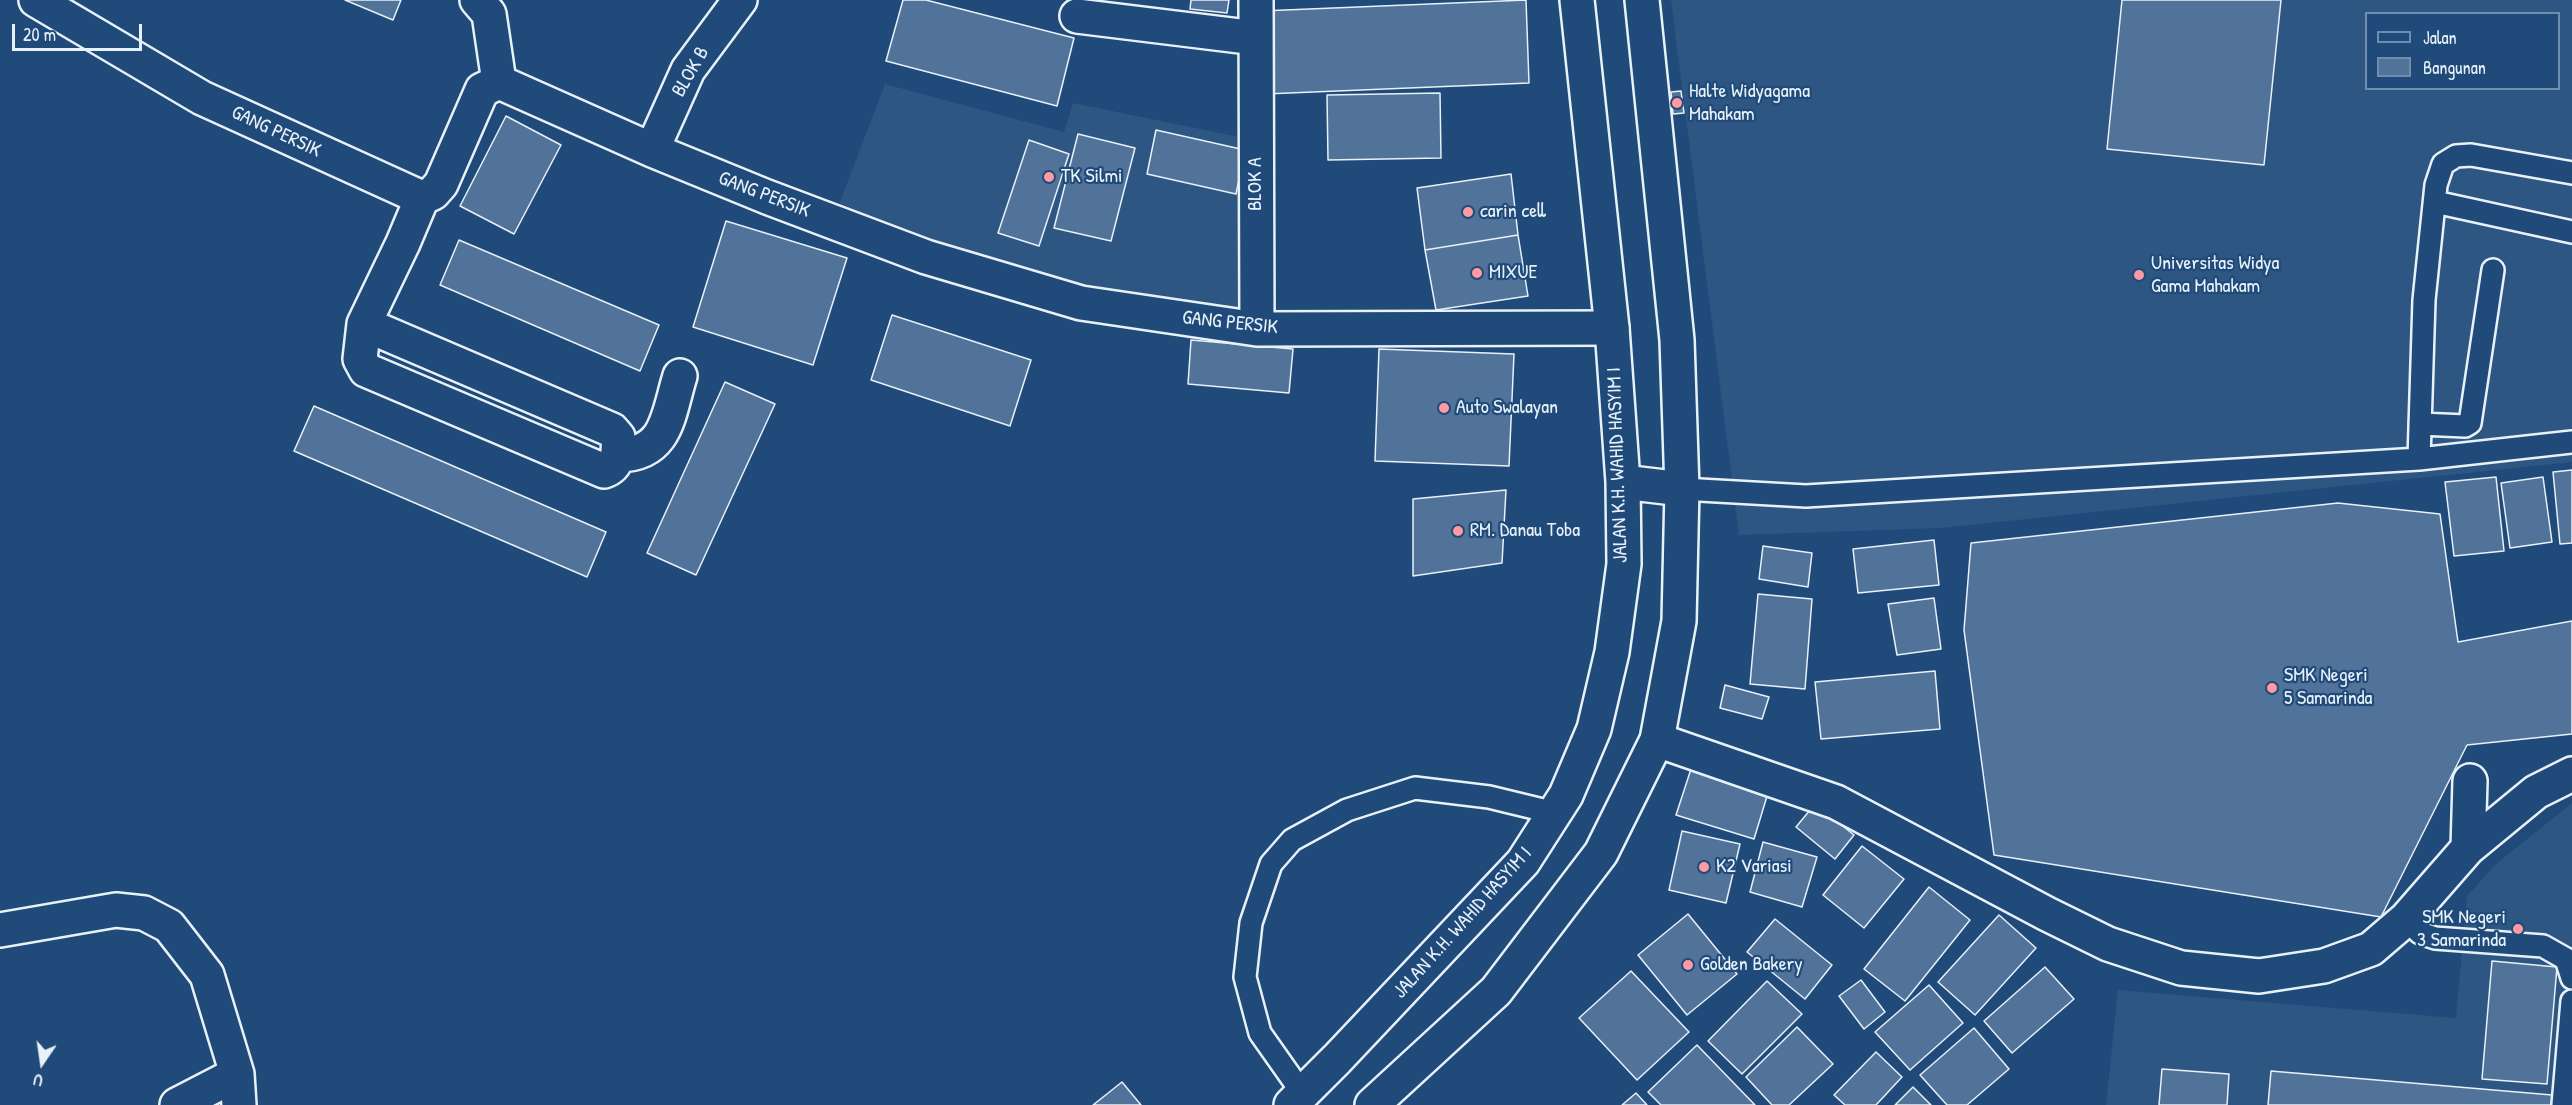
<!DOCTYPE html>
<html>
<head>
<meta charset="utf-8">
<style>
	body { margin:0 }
	#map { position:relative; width:2572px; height:1105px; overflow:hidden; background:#1f4a7a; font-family:"Patrick Hand",sans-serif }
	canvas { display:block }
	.legend { position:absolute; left:2365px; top:12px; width:195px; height:78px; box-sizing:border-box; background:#1f4a7a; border:2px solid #6f8dac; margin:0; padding:8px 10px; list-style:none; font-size:18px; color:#e8f1f8 }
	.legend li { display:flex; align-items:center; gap:12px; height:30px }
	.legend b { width:30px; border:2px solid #6f8dac }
	.north { position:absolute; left:12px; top:1033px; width:60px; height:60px; -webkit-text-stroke:4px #1f4a7a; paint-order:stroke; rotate:193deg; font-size:16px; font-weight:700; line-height:24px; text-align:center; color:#e8f1f8 }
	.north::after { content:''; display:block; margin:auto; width:21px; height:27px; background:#e8f1f8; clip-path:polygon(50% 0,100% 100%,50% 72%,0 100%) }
	.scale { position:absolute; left:12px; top:24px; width:130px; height:27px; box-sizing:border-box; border:3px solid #e8f1f8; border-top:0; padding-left:8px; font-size:18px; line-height:21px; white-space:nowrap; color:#e8f1f8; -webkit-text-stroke:4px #1f4a7a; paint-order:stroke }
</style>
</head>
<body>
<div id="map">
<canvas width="2572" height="1105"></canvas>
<ul class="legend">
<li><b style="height:8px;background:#1f4a7a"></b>Jalan</li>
<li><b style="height:16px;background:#517399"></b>Bangunan</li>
</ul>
<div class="north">U</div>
<div class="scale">20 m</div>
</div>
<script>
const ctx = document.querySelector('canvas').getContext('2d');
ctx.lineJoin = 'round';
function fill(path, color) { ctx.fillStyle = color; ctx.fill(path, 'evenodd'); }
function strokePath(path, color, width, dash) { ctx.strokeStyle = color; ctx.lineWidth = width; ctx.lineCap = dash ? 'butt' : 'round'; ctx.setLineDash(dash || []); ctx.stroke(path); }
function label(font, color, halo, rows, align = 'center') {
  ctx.font = font + ' "Patrick Hand",sans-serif'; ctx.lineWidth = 4.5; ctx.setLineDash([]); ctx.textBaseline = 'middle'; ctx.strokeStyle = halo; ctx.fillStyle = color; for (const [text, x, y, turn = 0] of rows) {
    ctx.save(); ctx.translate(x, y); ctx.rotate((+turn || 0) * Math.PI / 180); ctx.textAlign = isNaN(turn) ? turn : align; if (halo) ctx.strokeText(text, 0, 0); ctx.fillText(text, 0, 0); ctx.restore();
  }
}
const built = new Path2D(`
	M1671 0H2572V462L1941 528 1739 535ZM2366 14H2558V88H2366Z
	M885 84 1064 132 1073 103 1249 139V318L1090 295 835 215Z
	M2572 803V1105H2106L2118 990 2456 1018 2467 896 2496 864Z`);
const building = new Path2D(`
	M345 0H401L393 20Z
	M903 0H926L1074 38 1057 106 886 61Z
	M1191 0H1229L1227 13 1190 9Z
	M1526 0 1529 83 1265 94 1261 11Z
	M2122 0H2281L2264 165 2107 149Z
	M1681 91 1684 113 1673 114 1671 92Z
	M1440 93 1441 158 1328 160 1327 95Z
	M506 116 561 145 514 234 460 206Z
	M1156 130 1245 150 1236 194 1147 174Z
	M1078 134 1135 148 1111 241 1054 228Z
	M1029 140 1069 154 1039 246 998 233Z
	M1511 174 1518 235 1425 250 1417 188Z
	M726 221 847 258 813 365 693 327Z
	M1518 235 1528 296 1436 310 1425 250Z
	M459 240 659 325 640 371 440 285Z
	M892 315 1031 360 1010 426 871 380Z
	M1191 340 1293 349 1289 393 1188 384Z
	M1379 349 1514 354 1509 466 1375 461Z
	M725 382 775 404 696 575 647 553Z
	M314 406 606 532 587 577 294 451Z
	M2572 470V543L2560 544 2553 472Z
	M2496 477 2504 551 2454 556 2445 482Z
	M2543 477 2552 542 2510 548 2501 483Z
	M1506 490 1502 563 1413 576V499Z
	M2338 503 2440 514 2458 642 2572 621V734L2467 745 2381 917 1994 855 1964 630 1971 543Z
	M1934 540 1939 585 1858 593 1853 549Z
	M1763 546 1812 553 1808 587 1759 579Z
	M1758 594 1812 599 1805 689 1750 684Z
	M1934 598 1941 649 1897 655 1888 604Z
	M1935 671 1940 729 1821 739 1815 682Z
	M1725 685 1769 697 1762 719 1720 708Z
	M1691 769 1768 793 1754 839 1676 815Z
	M1815 804 1854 835 1835 859 1796 827Z
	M1682 831 1740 844 1726 903 1669 890Z
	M1763 842 1817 857 1802 907 1750 892Z
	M1862 846 1904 879 1864 928 1823 895Z
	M1929 887 1970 920 1905 1001 1864 969Z
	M1688 914 1737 974 1687 1015 1638 955Z
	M1999 915 2036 948 1975 1015 1938 982Z
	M1775 919 1832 965 1805 999 1747 952Z
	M2492 961 2557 967 2547 1084 2482 1079Z
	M2045 967 2074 999 2012 1053 1984 1021Z
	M1631 971 1689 1032 1637 1080 1579 1018Z
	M1861 980 1885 1012 1864 1029 1839 996Z
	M1767 981 1802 1014 1742 1074 1708 1041Z
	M1929 985 1963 1023 1910 1070 1875 1032Z
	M1797 1027 1833 1064 1789 1105H1772L1746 1077Z
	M1974 1028 2009 1069 1967 1105H1947L1920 1075Z
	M1697 1045 1755 1105H1661L1648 1092Z
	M1876 1052 1902 1077 1876 1105H1845L1834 1095Z
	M2162 1069 2229 1074 2227 1105H2159Z
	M2271 1071 2552 1095 2551 1105H2268Z
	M1122 1082 1141 1105H1093Z
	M1913 1087 1931 1105H1895Z
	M1636 1093 1647 1105H1622Z`);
const service = new Path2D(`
	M2435 202 2572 232
	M2420 424 2465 426 2470 423 2493 270
	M2419 459 2424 300 2436 185 2443 164 2456 156 2471 155 2572 173
	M1682 489 1806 496 2419 459 2572 442
	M2406 919 2420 933 2435 938 2543 946 2566 959 2572 978
	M1303 1094 1260 1033 1245 977 1251 923 1271 864 1292 840 1347 810 1415 788 1489 797 1555 813
	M2563 1105 2572 1001`);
const minor = new Path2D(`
	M36 0 202 98 422 198 433 193 441 184 482 90 499 82 652 150 767 197 926 257 1081 303 1257 329 1612 328
	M477 0 489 14 499 82
	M1256 0 1257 329
	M1077 16 1256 38
	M652 150 688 70 740 0
	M364 324 612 430 618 437C619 451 619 466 604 471L366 370 360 359 364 324 403 243 422 198
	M619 455C668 454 668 414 680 376
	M1657 740 1836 802 2047 914 2108 944 2181 968 2259 976 2324 966 2371 949 2406 919 2468 848 2536 792 2572 774
	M2468 848 2470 781
	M0 930 116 910 144 913 169 926 207 975 237 1074 239 1105
	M177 1105 237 1074`);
const primary = new Path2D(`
	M1623 482 1682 489
	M1291 1105 1337 1059 1523 862 1566 795 1594 729 1612 652 1624 564 1623 482 1612 328 1577 0
	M1372 1105 1496 991 1601 853 1657 740 1679 621 1682 489 1677 340 1642 0`);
const markers = [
	[1677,103,6,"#ff9aa2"],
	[1049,177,6,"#ff9aa2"],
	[1468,212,6,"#ff9aa2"],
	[1477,273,6,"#ff9aa2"],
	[2139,275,6,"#ff9aa2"],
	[1444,408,6,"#ff9aa2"],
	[1458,531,6,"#ff9aa2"],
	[2272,688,6,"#ff9aa2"],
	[1704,867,6,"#ff9aa2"],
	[2518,929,6,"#ff9aa2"],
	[1688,965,6,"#ff9aa2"]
];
const streetNames = [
	["BLOK B",691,72,-60],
	["GANG PERSIK",276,132,25],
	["BLOK A",1256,184,-90],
	["GANG PERSIK",764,195,21],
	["GANG PERSIK",1230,323,6],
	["JALAN K.H. WAHID HASYIM I",1618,465,-92],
	["JALAN K.H. WAHID HASYIM I",1463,923,-48]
];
const poiNames = [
	["Halte Widyagama",1689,92],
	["Mahakam",1689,115],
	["TK Silmi",1061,177],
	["carin cell",1480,212],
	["Universitas Widya",2151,264],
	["Gama Mahakam",2151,287],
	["MIXUE",1489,273],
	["Auto Swalayan",1456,408],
	["RM. Danau Toba",1470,531],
	["SMK Negeri",2284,676],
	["5 Samarinda",2284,699],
	["K2 Variasi",1716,867],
	["SMK Negeri",2506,918,"right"],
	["3 Samarinda",2506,941,"right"],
	["Golden Bakery",1700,965]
];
fill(built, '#2e5683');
fill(building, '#517399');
strokePath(building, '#e8f1f8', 1.5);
strokePath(service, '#e8f1f8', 26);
strokePath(minor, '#e8f1f8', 38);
strokePath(primary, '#e8f1f8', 38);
strokePath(service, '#1f4a7a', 21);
strokePath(minor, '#1f4a7a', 33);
strokePath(primary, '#1f4a7a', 33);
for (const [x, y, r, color] of markers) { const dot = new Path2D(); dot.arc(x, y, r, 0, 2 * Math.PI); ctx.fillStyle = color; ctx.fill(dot); strokePath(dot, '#1f4a7a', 2); }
label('20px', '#e8f1f8', '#1f4a7a', streetNames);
label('20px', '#e8f1f8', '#1f4a7a', poiNames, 'left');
</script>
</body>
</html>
